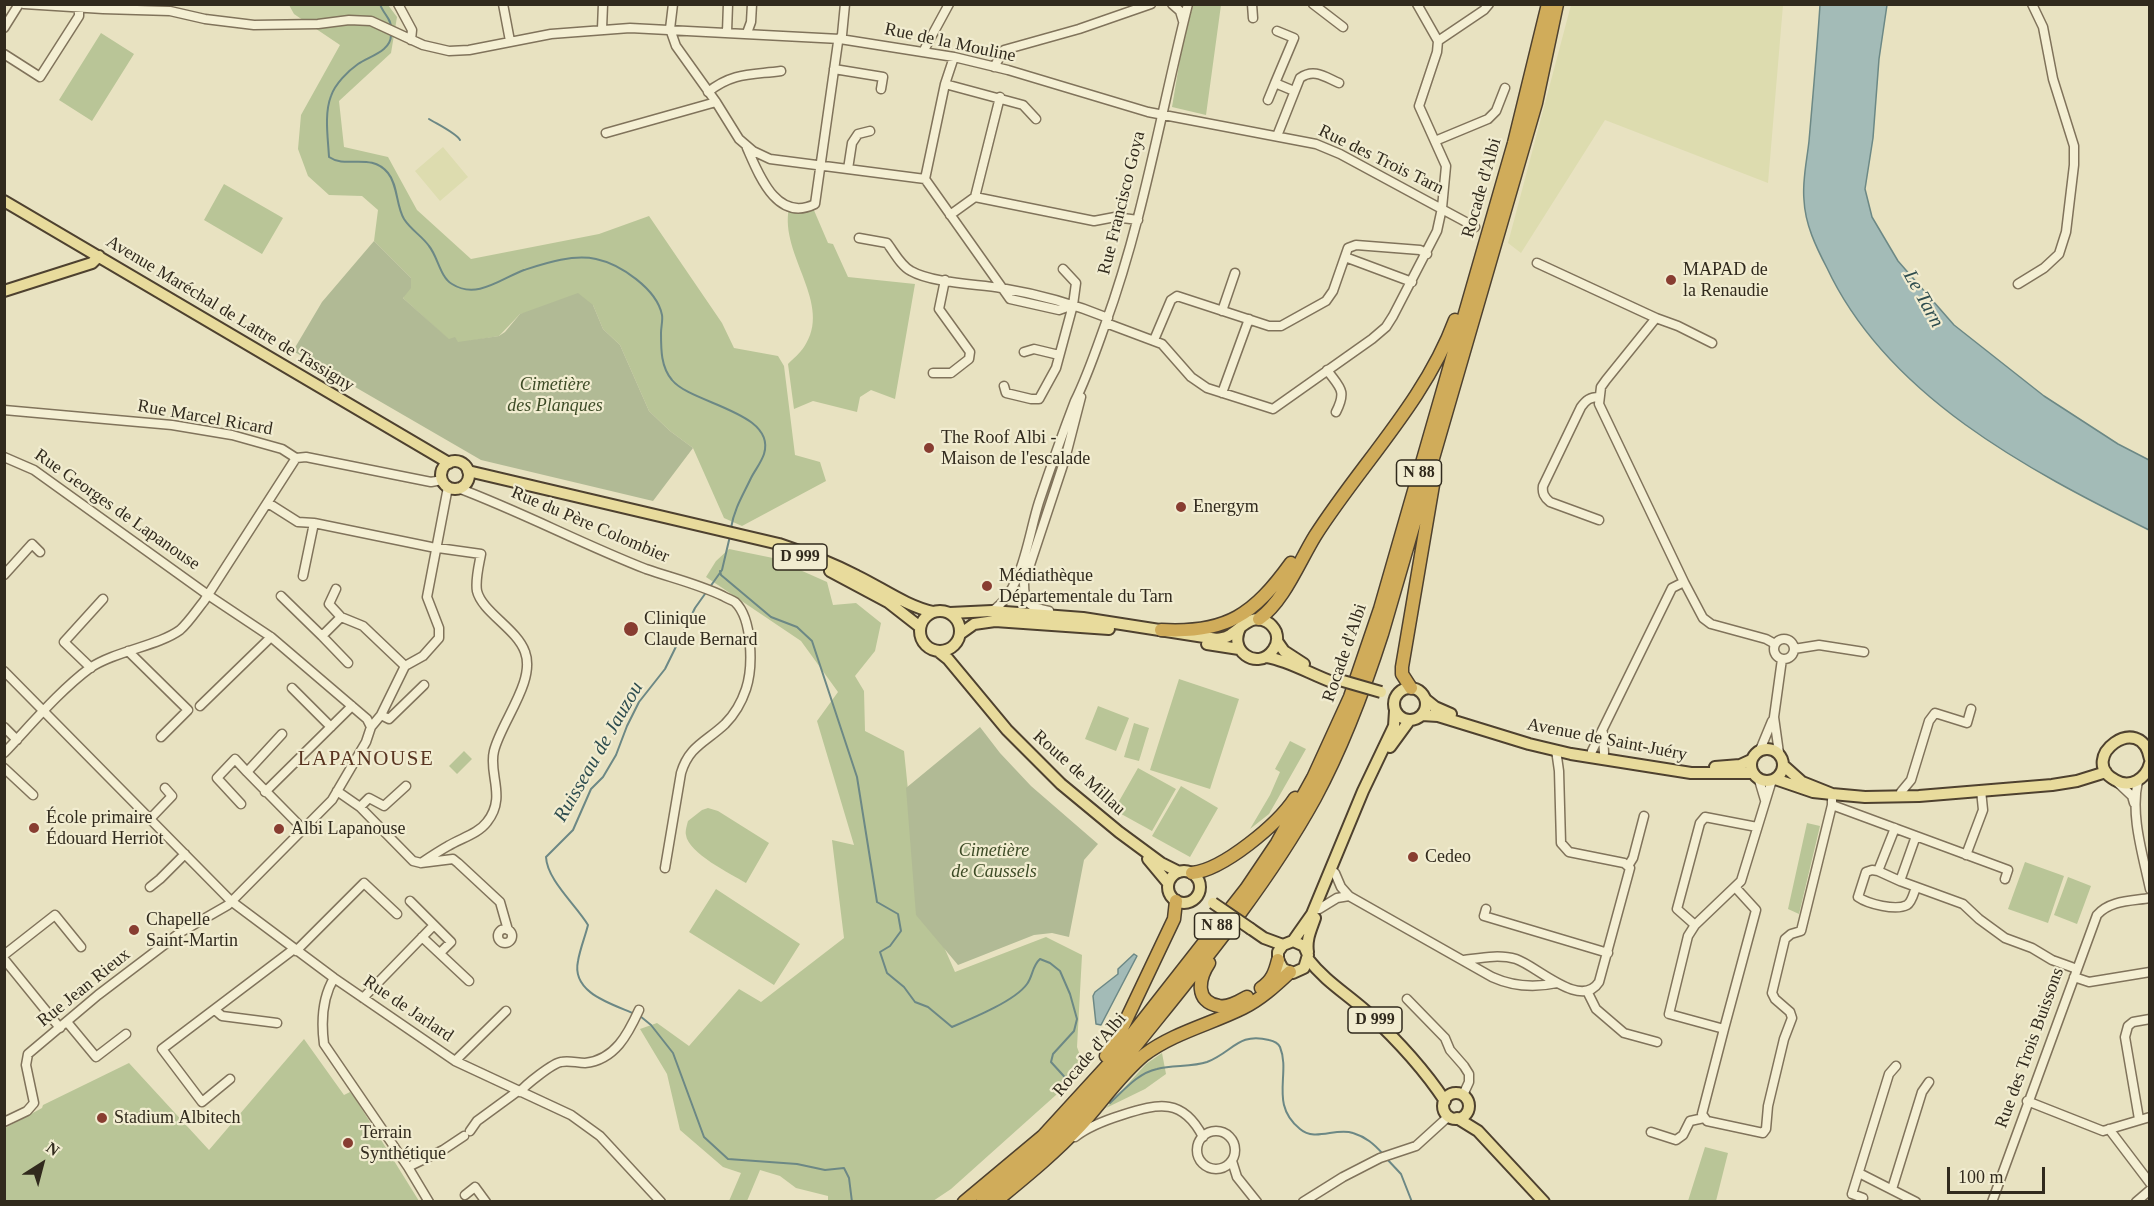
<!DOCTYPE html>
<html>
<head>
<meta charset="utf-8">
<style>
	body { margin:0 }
	#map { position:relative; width:2154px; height:1206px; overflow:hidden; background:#e8e2c1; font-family:"Times New Roman",serif }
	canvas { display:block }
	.frame { position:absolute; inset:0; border:6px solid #312a1d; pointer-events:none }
	.north { position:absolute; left:12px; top:1134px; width:60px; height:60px; -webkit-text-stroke:4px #f1ecd0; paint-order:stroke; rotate:36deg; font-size:16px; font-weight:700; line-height:24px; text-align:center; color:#312a1d }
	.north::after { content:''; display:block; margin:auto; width:21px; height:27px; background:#312a1d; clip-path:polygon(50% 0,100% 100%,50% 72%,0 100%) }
	.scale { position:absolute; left:1947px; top:1167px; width:98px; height:27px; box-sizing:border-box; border:3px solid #312a1d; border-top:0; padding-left:8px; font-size:18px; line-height:21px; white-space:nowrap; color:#312a1d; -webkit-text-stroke:4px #f1ecd0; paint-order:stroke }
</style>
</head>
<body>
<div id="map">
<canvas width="2154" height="1206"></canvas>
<div class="frame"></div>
<div class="north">N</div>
<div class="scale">100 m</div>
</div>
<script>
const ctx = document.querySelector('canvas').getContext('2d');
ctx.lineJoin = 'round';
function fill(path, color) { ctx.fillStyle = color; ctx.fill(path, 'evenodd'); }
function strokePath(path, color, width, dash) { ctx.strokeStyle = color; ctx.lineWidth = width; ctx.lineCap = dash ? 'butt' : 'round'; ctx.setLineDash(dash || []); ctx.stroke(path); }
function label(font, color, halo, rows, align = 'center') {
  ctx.font = font + ' "Times New Roman",serif'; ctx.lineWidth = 4.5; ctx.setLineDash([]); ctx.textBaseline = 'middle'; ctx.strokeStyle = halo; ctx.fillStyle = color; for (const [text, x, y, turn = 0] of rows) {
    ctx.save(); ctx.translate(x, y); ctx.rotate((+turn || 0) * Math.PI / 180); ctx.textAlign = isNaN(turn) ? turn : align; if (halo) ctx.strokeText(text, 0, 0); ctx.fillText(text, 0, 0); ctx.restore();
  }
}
const farmland = new Path2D(`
	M1571 5H1783L1768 183 1605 120 1521 253 1508 243Z
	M443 147 468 177 440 201 415 171Z`);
const green = new Path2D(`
	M289 5H388L397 17 391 53 339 101 344 147 388 157 417 210 471 259 599 234 649 216 722 323 734 348 778 356 784 366 795 455 820 462 826 481 742 526 724 518 693 448 670 431 649 411 620 345 603 329 593 305 520 314 499 336 458 343 449 340 403 298 411 278 374 241 378 210 362 196 329 195 308 176 298 149 301 115 340 45 294 14Z
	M1193 5H1221L1206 115 1172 107 1182 47Z
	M101 33 134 54 92 121 59 100Z
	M224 184 283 218 262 254 204 220Z
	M789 208H813L828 243 833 244 848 277 915 284 895 399 871 390 860 397 857 412 813 401 794 409 788 364C793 359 800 353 804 347 834 304 779 255 789 208Z
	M729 549 773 558 827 582 833 605 856 603 881 623 875 651 855 676 864 691 865 731 904 751 918 888 955 972 1046 937 1082 955 1077 1047 1085 1069 951 1189 933 1201H828V1196L796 1188 780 1176 760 1170 747 1201H729L741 1173 723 1167 680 1130 667 1074 640 1029 657 1023 689 1046 739 989 761 1002 844 938 832 840 854 845 817 721 838 692 801 641 706 577 716 561Z
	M1179 679 1239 699 1210 789 1150 770Z
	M1098 706 1129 718 1116 751 1085 739Z
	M1134 723 1149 728 1139 761 1124 757Z
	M1290 741 1306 749 1269 814 1250 829 1270 795 1280 772 1275 769Z
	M464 751 472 759 457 774 449 766Z
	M1138 768 1176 789 1152 831 1114 810Z
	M1181 786 1218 808 1190 857 1152 836Z
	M708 808 718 811 769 843 746 883C731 874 688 853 686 835 685 831 687 825 688 821L702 810Z
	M1807 823 1820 826 1799 914 1788 909Z
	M2025 862 2064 876 2048 923 2008 909Z
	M2068 877 2091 886 2077 924 2054 915Z
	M716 889 800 944 774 985 689 932Z
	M304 1039 344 1095 350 1092 355 1098 419 1201H5V1128L42 1108 43 1105 129 1063 209 1150Z
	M1162 1053 1166 1074 1145 1089 1106 1108 1146 1064Z
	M1705 1147 1728 1153 1716 1201H1688Z`);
const cemetery = new Path2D(`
	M374 241 411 278V288L403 298 449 339 455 337 458 342 499 336 505 332 520 314 578 293 593 305 603 329 620 345 649 411 670 431 693 448 653 501 481 460 293 351 322 302Z
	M980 727 1000 753 1031 786 1098 844 1084 860 1069 937 1052 933 1034 935 958 965 916 915 906 788Z`);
const water = new Path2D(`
	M1820 5H1887L1879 59 1873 138 1865 189 1872 217 1898 261 1954 325 2044 396 2118 444 2149 460V530C2028 470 1887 396 1827 268 1816 247 1805 224 1804 200 1802 181 1807 160 1809 141 1813 95 1817 50 1820 5Z
	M1134 954 1137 956 1101 1025 1096 1024 1093 996 1095 992 1118 974V969Z`);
const stream = new Path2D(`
	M380 4C383 14 392 19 391 29
	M391 35C391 51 370 56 358 64 348 71 335 84 331 96 324 114 328 138 329 157 346 169 371 152 388 173 398 185 396 206 404 219 411 230 422 236 429 246 438 257 440 277 452 284 477 300 502 278 524 270 546 263 573 254 596 259 620 264 657 289 662 315 663 320 661 327 661 333 661 350 661 367 672 380 691 404 777 412 764 454 761 463 755 470 751 478 743 495 734 509 731 528
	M429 119C437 124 456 133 460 140
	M720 571 721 575 771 617 797 627 812 641 857 777 877 902 898 914 901 931 890 946 880 952 887 973 904 987 915 1002 928 1007 952 1027C971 1019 1015 1001 1027 984 1033 976 1032 966 1040 959L1050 963 1060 971 1070 994 1077 1019 1074 1031 1053 1054 1051 1062 1071 1084
	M635 1014C612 1004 571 993 578 961 580 949 585 937 588 925 576 905 547 880 546 857L573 830 591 789 603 777 616 755 627 726 639 702 665 669 695 608 722 570 730 536
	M640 1016 651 1025 673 1053 704 1137 728 1159 797 1164 825 1170 844 1168 849 1178 852 1202
	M1110 1103C1124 1090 1138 1073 1157 1069 1173 1065 1192 1067 1207 1062 1233 1052 1238 1032 1269 1040 1274 1041 1278 1043 1280 1047 1291 1074 1269 1104 1300 1129 1315 1142 1336 1127 1353 1133 1366 1137 1374 1144 1383 1154
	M1386 1158 1401 1174 1412 1202`);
const minor = new Path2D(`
	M24 4 103 9 170 11 205 19 254 25 318 24 349 20 371 21 423 45 449 51 469 50 551 34 630 28 840 39 954 57 1008 70 1148 112 1316 144 1340 154 1475 227
	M398 4 412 30 411 40
	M503 4 510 41
	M673 4 670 29 676 46 716 102 739 139 753 151 770 159 925 179
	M1172 4 1180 11 1183 21
	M1252 4 1253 18
	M1313 4 1343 27
	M1417 4 1438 41
	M4 28 19 4
	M602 29 603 4
	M1277 31 1294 38 1275 83 1294 91
	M727 32 728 4
	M747 33 751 22 752 4
	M923 52 949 4
	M4 54 40 77 79 16V8
	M954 57 945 84 925 179 1010 299 1059 310 1073 305
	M994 67 1004 50 1079 29 1151 4
	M834 69 883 77 881 89
	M945 84 1023 105 1036 119
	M708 92C733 72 752 75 781 71
	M1268 100 1275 83
	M606 133 716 102
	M1277 136 1300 78C1314 68 1325 77 1339 83
	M1435 141 1488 119 1496 111 1505 88
	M747 148C759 175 777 223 815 204L838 42 842 35 845 4
	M848 169 852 143 858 134 870 131
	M975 197 1000 97
	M950 215 975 197 1094 221 1115 217 1138 220
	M859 238 887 243C894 252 901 266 911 271 932 283 976 284 1001 288 1037 294 1074 304 1108 318
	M1345 257 1412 282
	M1537 263 1656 318 1606 380 1601 387 1599 404 1684 582 1672 588 1592 751
	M2018 284 2044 268 2059 254 2066 232 2074 165V146L2053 79 2043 27 2032 4
	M1222 311 1235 273
	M1656 318 1678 326 1712 343
	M1106 323 1162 344 1191 377 1207 388 1273 409 1372 339 1386 327 1393 316 1437 231 1442 208 1446 166 1419 106 1437 52 1438 41 1484 10 1489 4
	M1154 340 1171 300 1177 296 1269 326H1281L1326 301 1333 291 1348 248 1356 245 1420 250 1427 254
	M1024 352 1034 349 1059 355
	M1327 370C1340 388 1347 390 1336 412
	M933 373H951L969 359 970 352 939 309 945 280
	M1004 386 1006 393 1031 399H1039L1056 368 1073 305 1076 283 1063 269
	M1222 393 1249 319
	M4 410 172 425 232 435 282 449 296 458 306 457 431 482 442 480
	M4 457 34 470 208 595 271 637 367 719 371 727 366 742 332 800 228 905 181 932 98 995 28 1054 26 1065 34 1103 27 1111 4 1122
	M458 488C522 512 582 544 646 569 672 578 698 584 723 596 726 598 732 600 735 602 753 619 753 668 746 689 742 701 734 715 725 724 706 742 689 746 681 773L665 868
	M268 503 298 522 314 523 431 547 481 554C479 565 475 580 477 591 482 612 517 629 525 652 536 681 501 722 494 751 488 774 507 797 487 822 478 834 461 838 448 846 439 851 430 857 421 863
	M1599 520 1550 502C1544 497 1542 493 1543 486L1581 407C1586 400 1590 397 1599 397
	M4 575 32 544 40 552
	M303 576 314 523
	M1684 582 1703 618 1711 624 1766 639 1775 644
	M336 589 329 604 341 617 363 626 405 666
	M281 596 322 636
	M992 611C1023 591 1028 536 1039 502 1050 469 1062 435 1075 401 1087 377 1096 350 1105 325 1143 221 1161 111 1188 4
	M1049 611C1029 607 1024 604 1024 583L1065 459 1081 397
	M341 617 322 636 348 663
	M1774 649a10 10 0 1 1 20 0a10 10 0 1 1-20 0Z
	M1794 649 1819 645 1864 652
	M128 651 188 710 161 737
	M405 666 423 656 439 638V628L427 597 448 487
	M91 668 64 642 103 599
	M4 671 231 901 334 978 455 1061 571 1115 600 1136 661 1202
	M292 688 331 727
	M200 706 271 637
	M381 715 389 719 424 685
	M4 727 17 740
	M371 727 381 715 405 666
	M1603 733 1604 753
	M282 734 247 772 303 829
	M1760 750 1772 721
	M4 753C30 726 60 690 90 668 115 651 158 646 180 630 189 622 196 611 204 601L296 458
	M1779 753 1774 717 1782 659
	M4 768 33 795
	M1759 780 1765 800
	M2116 781 2132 796 2134 803
	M2138 781C2130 815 2143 855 2150 889
	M337 791 360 807 413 861 421 863 453 859 458 863 500 902 508 930
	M265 792 352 706
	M1900 797 1901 792 1911 780 1929 721 1935 713 1967 723 1971 709
	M1832 800V805L2008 870 2005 879
	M241 804 217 778 235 759 247 772
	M360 807 369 798 384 806 406 786
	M150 819 172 796 165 788
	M1895 828 1878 871 1872 870 1866 872 1858 897C1868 904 1896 911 1907 905 1912 902 1914 892 1916 887
	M1916 836 1900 881 1963 904 1979 919 2005 938 2032 948 2052 960 2077 969
	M1966 855 1983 810 1981 790
	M1628 866 1633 858 1644 816
	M1878 871 1900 881
	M1335 873 1341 887 1349 896 1492 977C1514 987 1534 988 1557 983
	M150 887 160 879 185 854
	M1735 887 1756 910 1724 1029 1669 1014 1688 936 1695 925 1741 881 1772 780
	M1319 909 1337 898 1349 896
	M1486 909 1484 916 1608 953
	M434 925 451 942 440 953
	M1695 925 1677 909 1700 823 1705 817 1757 827
	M498 936a7 7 0 1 1 14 0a7 7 0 1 1-14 0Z
	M422 937 469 981
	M296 951 364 883 397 914
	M4 955 55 915 81 947
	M4 959 60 1028
	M1464 960C1480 958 1499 954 1516 959 1537 966 1581 1010 1599 982L1630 868 1624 863 1569 852 1561 843 1559 771 1556 750
	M2074 977 2089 982 2150 972
	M334 978C322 998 321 1021 324 1044L408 1167 429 1202
	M1587 991 1596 1009 1624 1033 1657 1042
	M363 998 434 925 410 901
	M1407 999 1445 1038 1450 1050 1464 1066 1469 1074V1082L1463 1095
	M215 1010 222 1016 277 1023
	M67 1022 96 1057 126 1034
	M1724 1029 1702 1114 1707 1121 1763 1133 1766 1129 1768 1106 1784 1039 1792 1018 1790 1012 1775 999 1772 993 1785 939 1791 934 1801 931 1832 805
	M455 1061 506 1011
	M230 1079 202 1102 162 1049 294 949
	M520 1092C525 1085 553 1063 561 1062 569 1060 577 1063 585 1063 615 1060 628 1034 639 1010
	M2027 1101 2103 1131 2150 1117
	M2139 1119 2125 1037 2128 1026 2133 1022 2150 1019
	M2109 1129 2150 1183
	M470 1131 477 1121 518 1091
	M1197 1150a19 19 0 1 1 38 0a19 19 0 1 1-38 0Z
	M1651 1132 1676 1140 1683 1135 1690 1121 1704 1118
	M1075 1137C1089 1126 1106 1120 1122 1115 1159 1103 1183 1098 1203 1137
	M1232 1161 1237 1177 1257 1202
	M408 1167 443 1150 464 1136
	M1859 1173 1916 1202
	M1892 1189 1922 1092 1929 1082
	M465 1195 475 1187 486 1202
	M1863 1198 1852 1194 1889 1074 1896 1066
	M1303 1202 1343 1177 1380 1158 1416 1146 1449 1116
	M1992 1202 2097 915C2110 900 2132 901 2150 898
	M2136 1202 2150 1190`);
const major = new Path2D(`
	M4 201 449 463
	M4 291 92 263 99 256
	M441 475a14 14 0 1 1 28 0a14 14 0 1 1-28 0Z
	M468 471 779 544C806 553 832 563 857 576 882 588 906 606 933 612
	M830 571 888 602 920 627
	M920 631a20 20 0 1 1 40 0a20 20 0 1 1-40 0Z
	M950 613 992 611 1083 618 1217 639C1222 638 1226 638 1230 635 1242 628 1251 613 1267 622 1271 624 1274 628 1276 632 1278 638 1277 645 1273 650 1258 672 1225 650 1242 625
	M960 634 974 624 995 621 1109 629
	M1277 641 1284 651 1304 664
	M1207 644 1239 649
	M938 651 948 659 1007 730 1061 784 1119 832 1161 863 1179 872
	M1267 657C1290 661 1312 675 1335 683
	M1394 704a16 16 0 1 1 32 0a16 16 0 1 1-32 0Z
	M1425 699 1435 707 1451 714
	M1422 715 1438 716 1529 744 1571 754 1691 773H1752
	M1390 747 1409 721
	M1751 765a16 16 0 1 1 32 0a16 16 0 1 1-32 0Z
	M2150 759C2141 709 2076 759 2115 780 2130 789 2146 779 2150 763
	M1715 767 1740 765 1751 760
	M1775 779 1813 792 1832 794 1802 782 1783 765
	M1832 794 1865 797 1919 796 2052 785 2077 781 2106 772
	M1148 859 1168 883
	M1168 887a16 16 0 1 1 32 0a16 16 0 1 1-32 0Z
	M1251 929 1264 938 1283 945
	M1293 941 1304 946 1308 955 1304 968 1293 973 1283 969 1278 960V952L1283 945 1293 941 1312 914 1363 791 1394 726 1395 711
	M1308 952C1306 939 1311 930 1315 918
	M1308 959C1325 981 1347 994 1367 1012 1395 1038 1424 1069 1445 1101
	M1443 1106a13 13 0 1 1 26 0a13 13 0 1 1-26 0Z
	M1457 1118 1478 1131 1544 1202`);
const highway = new Path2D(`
	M1259 619C1284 601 1299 562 1315 536 1361 464 1425 401 1455 320
	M1161 630C1227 634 1254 614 1291 563
	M1411 688 1402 674V667L1434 479
	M1192 873C1223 870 1278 824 1295 798
	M1209 963C1199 978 1194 1002 1219 1006 1228 1008 1238 1002 1247 997
	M1261 988C1272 981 1275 972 1278 960
	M1106 1056 1117 1039 1174 919 1176 901
	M964 1202 1043 1136 1108 1065 1246 889 1277 843 1313 778 1350 697 1380 609 1514 143 1548 4
	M982 1202C1031 1162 1076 1118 1117 1069 1186 982 1261 896 1315 798 1343 746 1364 690 1382 634L1536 103 1557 4
	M995 1202C1024 1178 1054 1154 1080 1126 1101 1103 1120 1075 1144 1055 1173 1033 1211 1024 1243 1008 1261 999 1275 986 1290 972`);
const majorBridge = new Path2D(`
	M1336 679 1381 692
	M1213 903 1251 929`);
const markers = [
	[1671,280,6,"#883d31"],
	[929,448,6,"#883d31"],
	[1181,507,6,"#883d31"],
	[987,586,6,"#883d31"],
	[631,629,8,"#883d31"],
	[34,828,6,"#883d31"],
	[279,829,6,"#883d31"],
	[1413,857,6,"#883d31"],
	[134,930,6,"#883d31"],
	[102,1118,6,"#883d31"],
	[348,1143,6,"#883d31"]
];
const shields = [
	[1419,473,45],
	[800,557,54],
	[1217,926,45],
	[1375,1020,54]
];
const shieldNames = [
	["N 88",1419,473],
	["D 999",800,557],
	["N 88",1217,926],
	["D 999",1375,1020]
];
const streetNames = [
	["Rue de la Mouline",950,43,12],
	["Rue des Trois Tarn",1381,160,26],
	["Rocade d'Albi",1482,188,-74],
	["Rue Francisco Goya",1122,203,-76],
	["Avenue Maréchal de Lattre de Tassigny",230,314,31],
	["Rue Marcel Ricard",205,418,10],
	["Rue Georges de Lapanouse",117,510,35],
	["Rue du Père Colombier",590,525,23],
	["Rocade d'Albi",1345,653,-71],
	["Avenue de Saint-Juéry",1607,740,11],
	["Route de Millau",1079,773,42],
	["Rue Jean Rieux",84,988,-39],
	["Rue de Jarlard",408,1009,34],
	["Rue des Trois Buissons",2030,1048,-70],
	["Rocade d'Albi",1090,1055,-50]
];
const poiNames = [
	["MAPAD de",1683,270],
	["la Renaudie",1683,291],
	["The Roof Albi -",941,438],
	["Maison de l'escalade",941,459],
	["Energym",1193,507],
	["Médiathèque",999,576],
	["Départementale du Tarn",999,597],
	["Clinique",644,619],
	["Claude Bernard",644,640],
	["École primaire",46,818],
	["Édouard Herriot",46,839],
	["Albi Lapanouse",291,829],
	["Cedeo",1425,857],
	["Chapelle",146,920],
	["Saint-Martin",146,941],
	["Stadium Albitech",114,1118],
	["Terrain",360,1133],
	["Synthétique",360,1154]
];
const parkNames = [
	["Cimetière",555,385],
	["des Planques",555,406],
	["Cimetière",994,851],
	["de Caussels",994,872]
];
const waterNames = [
	["Le Tarn",1923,299,61],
	["Ruisseau de Jauzou",599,752,-60]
];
const quarterNames = [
	["LAPANOUSE",366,759]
];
fill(farmland, '#dddcaf');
fill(green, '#b9c597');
fill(cemetery, '#b1ba95');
fill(water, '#a3bbb7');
strokePath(water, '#6c8885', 1.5);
strokePath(stream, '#6c8885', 2);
strokePath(minor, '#80735b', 11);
strokePath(major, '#4e412f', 14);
strokePath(highway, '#4e412f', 15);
strokePath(minor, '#f4efd3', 8);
strokePath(major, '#e8db9c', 10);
strokePath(highway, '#d0ac5a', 12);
strokePath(majorBridge, '#4e412f', 14, []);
strokePath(majorBridge, '#e8db9c', 10);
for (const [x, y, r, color] of markers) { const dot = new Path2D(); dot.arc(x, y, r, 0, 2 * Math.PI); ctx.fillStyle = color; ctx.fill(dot); strokePath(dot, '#f1ecd0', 2); }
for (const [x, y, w] of shields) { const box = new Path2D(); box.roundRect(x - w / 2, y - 13, w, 26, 4.5); ctx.fillStyle = '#f1ecd0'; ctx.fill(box); strokePath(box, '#312a1d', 1.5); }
label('bold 16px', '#312a1d', null, shieldNames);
label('18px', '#312a1d', '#f1ecd0', streetNames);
label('18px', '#312a1d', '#f1ecd0', poiNames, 'left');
label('italic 18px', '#3d4b26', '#f1ecd0', parkNames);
label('italic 20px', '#2e4d4f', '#f1ecd0', waterNames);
ctx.letterSpacing = '1.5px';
label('21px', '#593521', '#f1ecd0', quarterNames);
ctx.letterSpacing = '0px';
</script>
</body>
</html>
